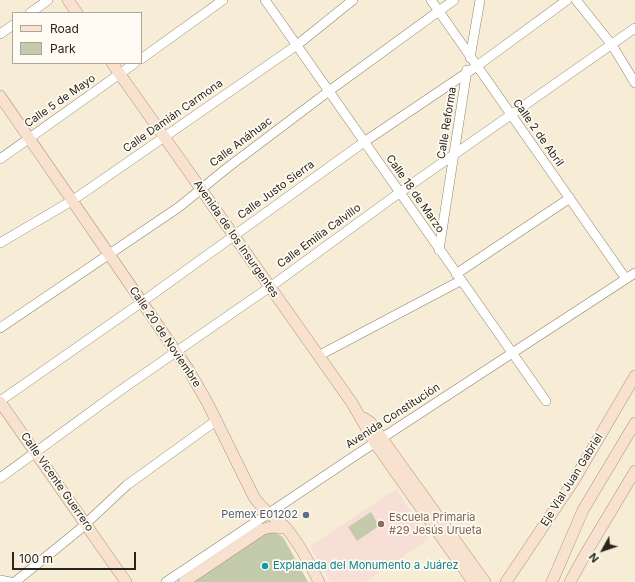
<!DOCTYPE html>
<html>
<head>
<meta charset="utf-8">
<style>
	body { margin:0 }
	#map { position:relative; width:635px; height:582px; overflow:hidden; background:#f7edd7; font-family:Inter,sans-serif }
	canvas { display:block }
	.legend { position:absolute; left:12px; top:12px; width:130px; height:52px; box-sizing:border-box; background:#fffbf2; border:1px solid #a9a69d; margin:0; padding:5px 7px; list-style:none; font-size:12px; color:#29261d }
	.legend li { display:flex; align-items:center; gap:8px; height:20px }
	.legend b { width:20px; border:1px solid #a9a69d }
	.north { position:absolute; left:583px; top:530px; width:40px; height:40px; -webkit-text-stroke:3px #fffbf2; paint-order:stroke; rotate:230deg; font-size:11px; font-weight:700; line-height:16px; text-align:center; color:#29261d }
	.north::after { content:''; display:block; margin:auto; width:14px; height:18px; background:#29261d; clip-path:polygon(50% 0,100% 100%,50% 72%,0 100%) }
	.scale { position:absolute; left:12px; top:552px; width:124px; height:18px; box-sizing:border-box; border:2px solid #29261d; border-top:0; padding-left:5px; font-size:12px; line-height:14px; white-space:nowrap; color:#29261d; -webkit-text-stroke:3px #fffbf2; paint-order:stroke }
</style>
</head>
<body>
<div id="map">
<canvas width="635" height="582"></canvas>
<ul class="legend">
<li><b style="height:5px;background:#f8e2cf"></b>Road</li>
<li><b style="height:11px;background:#c4caac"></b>Park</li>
</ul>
<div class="north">N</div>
<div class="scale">100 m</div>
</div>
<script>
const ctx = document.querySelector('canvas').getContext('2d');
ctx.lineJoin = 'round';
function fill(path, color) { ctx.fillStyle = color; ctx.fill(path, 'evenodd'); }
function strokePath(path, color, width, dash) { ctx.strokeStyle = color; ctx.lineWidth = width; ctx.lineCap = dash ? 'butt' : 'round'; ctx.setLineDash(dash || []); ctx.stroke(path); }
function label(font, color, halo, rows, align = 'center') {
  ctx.font = font + ' Inter,sans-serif'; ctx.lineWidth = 3.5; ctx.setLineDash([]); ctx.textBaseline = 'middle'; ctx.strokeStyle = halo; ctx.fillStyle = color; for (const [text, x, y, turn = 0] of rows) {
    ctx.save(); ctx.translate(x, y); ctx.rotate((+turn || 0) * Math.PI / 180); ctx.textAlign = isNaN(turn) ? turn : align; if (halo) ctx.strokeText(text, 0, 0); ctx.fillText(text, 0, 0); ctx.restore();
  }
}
const education = new Path2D(`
	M396 489 429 539 365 582H330L310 546Z`);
const green = new Path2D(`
	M371 512 379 526 357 541 348 527Z
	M268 533H276L283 537 308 582H191L262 535Z`);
const minor = new Path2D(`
	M265 0 546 401
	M431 0 626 279
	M576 0 612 45 635 83
	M30 13 48 0
	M0 34 13 25
	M470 58 480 0
	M141 59 223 0
	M0 159 135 63
	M0 243 73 200 105 178 297 45 353 0
	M439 250 467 70
	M456 274 570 198
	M0 328 179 207 227 168 329 91 454 0
	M318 356 460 281
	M0 401 142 302 364 142 477 66 567 0
	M0 478 118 392 277 282 399 193 635 28
	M0 580 10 582
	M15 582 79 530 127 485 217 420
	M166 582 356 455 635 273`);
const major = new Path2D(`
	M68 0 77 13
	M112 63 352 403 375 443 473 582
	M0 96 188 369 207 402 254 497C263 511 276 517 287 529 300 545 310 564 319 582
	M0 402 126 582
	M364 418 371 423 485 582
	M184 582 263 529 272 527 286 528
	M506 582 573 482 635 376
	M552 582 583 510 635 423
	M570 582 586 553 635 471`);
const markers = [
	[306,515,4,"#5c6f8a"],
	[381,524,4,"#8d6e63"],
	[265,566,4,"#0f9aa8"]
];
const streetNames = [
	["Calle 5 de Mayo",60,101,-35],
	["Calle Damián Carmona",173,116,-35],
	["Calle Reforma",447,123,-81],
	["Calle 2 de Abril",538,133,55],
	["Calle Anáhuac",241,142,-37],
	["Calle Justo Sierra",276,190,-36],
	["Calle 18 de Marzo",415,194,55],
	["Calle Emilia Calvillo",319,236,-36],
	["Avenida de los Insurgentes",236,239,55],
	["Calle 20 de Noviembre",165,337,56],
	["Avenida Constitución",393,416,-33],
	["Eje Vial Juan Gabriel",572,480,-58],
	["Calle Vicente Guerrero",57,482,55]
];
const serviceNames = [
	["Pemex E01202",298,515]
];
const educationNames = [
	["Escuela Primaria",389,518],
	["#29 Jesús Urueta",389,531]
];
const cultureNames = [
	["Explanada del Monumento a Juárez",273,566]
];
fill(education, '#f7ded7');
fill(green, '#c4caac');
strokePath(minor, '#8b826d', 10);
strokePath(major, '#ac947c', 12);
strokePath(minor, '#fff', 9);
strokePath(major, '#f8e2cf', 11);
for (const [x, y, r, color] of markers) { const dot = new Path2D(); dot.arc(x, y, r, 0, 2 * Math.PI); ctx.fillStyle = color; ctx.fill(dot); strokePath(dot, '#fffbf2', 1.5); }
label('11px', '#29261d', '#fffbf2', streetNames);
label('11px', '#4e5e75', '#fffbf2', serviceNames, 'right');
label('11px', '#785e54', '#fffbf2', educationNames, 'left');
label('11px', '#0d838f', '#fffbf2', cultureNames, 'left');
</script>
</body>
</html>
